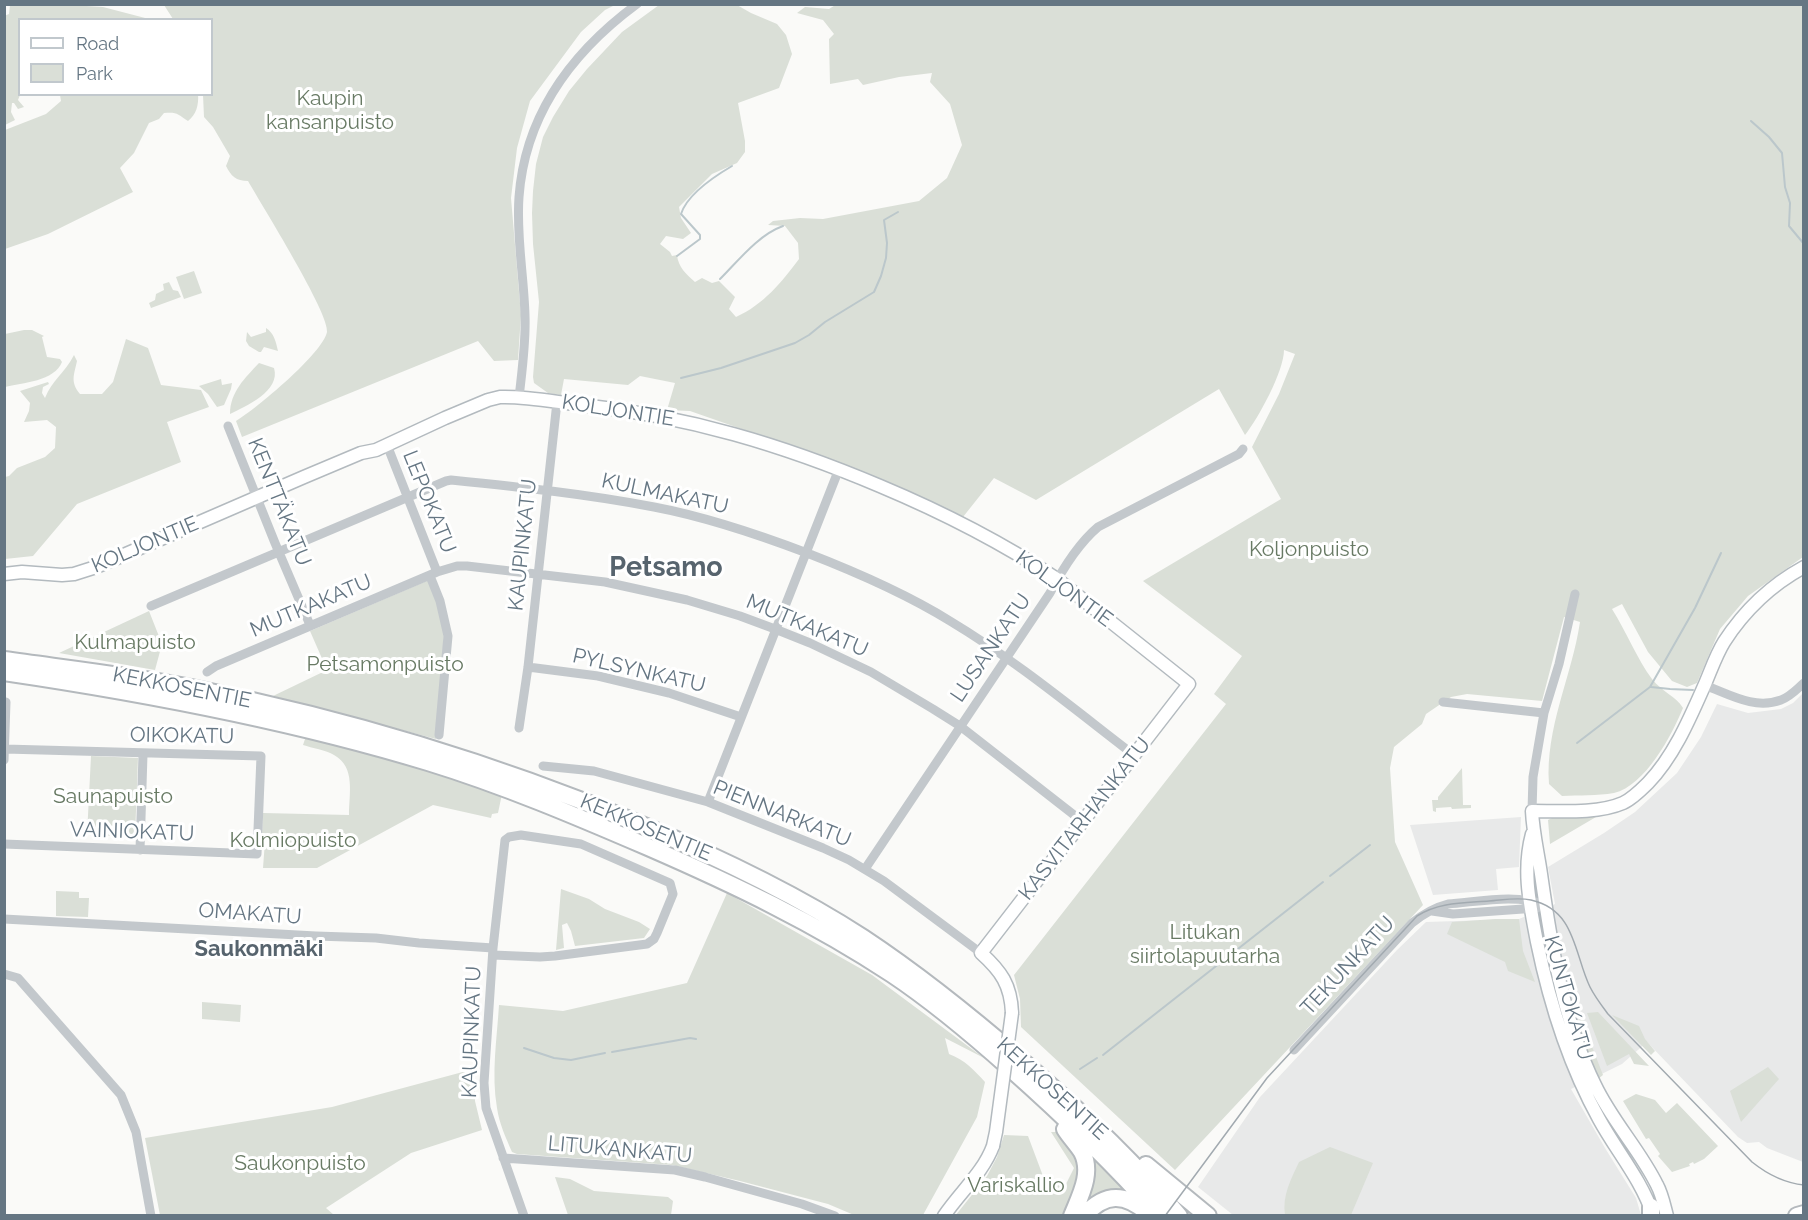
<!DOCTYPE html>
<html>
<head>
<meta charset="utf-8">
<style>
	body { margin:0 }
	#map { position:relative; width:1808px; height:1220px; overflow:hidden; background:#fafaf8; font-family:Raleway,sans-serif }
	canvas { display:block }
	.frame { position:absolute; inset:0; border:6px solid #657683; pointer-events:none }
	.legend { position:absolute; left:18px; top:18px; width:195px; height:78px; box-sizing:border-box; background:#fff; border:2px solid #c1c8cd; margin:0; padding:8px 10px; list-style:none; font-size:18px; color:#657683 }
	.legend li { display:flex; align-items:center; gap:12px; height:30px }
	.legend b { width:30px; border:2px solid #c1c8cd }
</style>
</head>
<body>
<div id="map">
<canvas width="1808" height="1220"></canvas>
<div class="frame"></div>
<ul class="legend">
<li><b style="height:8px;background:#fff"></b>Road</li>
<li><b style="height:16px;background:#dadfd7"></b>Park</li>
</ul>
</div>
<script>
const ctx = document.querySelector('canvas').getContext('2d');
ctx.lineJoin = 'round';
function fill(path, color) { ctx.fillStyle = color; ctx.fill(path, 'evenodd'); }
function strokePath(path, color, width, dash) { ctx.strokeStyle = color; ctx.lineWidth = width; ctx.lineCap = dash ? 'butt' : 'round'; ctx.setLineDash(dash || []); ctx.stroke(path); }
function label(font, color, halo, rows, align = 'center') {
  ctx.font = font + ' Raleway,sans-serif'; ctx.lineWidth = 6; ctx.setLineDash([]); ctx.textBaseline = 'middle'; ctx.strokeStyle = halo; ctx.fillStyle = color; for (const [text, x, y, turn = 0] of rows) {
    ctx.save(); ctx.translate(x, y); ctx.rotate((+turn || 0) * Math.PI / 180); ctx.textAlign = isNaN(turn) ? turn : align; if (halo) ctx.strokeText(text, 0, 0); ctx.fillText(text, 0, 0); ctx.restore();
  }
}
const built = new Path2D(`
	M1803 693V1162L1767 1148 1759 1142 1747 1143 1738 1137 1647 1042 1622 1064 1571 1089 1605 1148 1636 1198 1641 1215H1233L1198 1187 1260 1097 1397 950 1426 922 1519 919 1555 904 1548 867 1604 833 1635 812 1677 773 1701 737 1717 704 1748 713 1781 709 1793 703Z
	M1521 817 1519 867 1496 869 1498 890 1433 895 1410 825Z`);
const green = new Path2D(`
	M837 4 1803 5V557L1748 596 1720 629 1697 683 1687 687 1672 681 1648 652 1622 604 1612 609C1626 631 1637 659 1652 679 1662 692 1676 696 1683 708 1672 735 1645 786 1614 793 1597 796 1579 795 1562 796L1549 784C1545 728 1572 676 1580 622L1564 617 1542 701 1467 694 1451 697 1426 714 1422 724 1394 747 1390 768 1395 842 1423 905 1175 1170 1021 1027 1020 999 1014 975 1226 704 1214 694 1242 656 1143 581 1281 499 1252 447 1279 394 1295 354 1284 350C1284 371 1258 419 1245 435L1219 389 1036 500 994 478 963 517 856 469 690 411 667 410 675 383 640 376 628 385 564 379 561 395 548 393 534 383 533 377 539 302 533 244 532 213 533 191 536 164 543 137 553 117 569 91 587 69 622 32 659 5H737L751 13 777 24 786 35 792 54 779 88 738 103 745 141V152L737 163 712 174 679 207 681 218 691 233 683 239 666 236 660 244 670 252 672 256 677 255C678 267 687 275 695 282L702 278 712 283 719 281 735 297 729 309 736 317C763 305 782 282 799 259L798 243 785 226 768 225 773 221 800 218 823 219 919 201 947 178 962 145 950 104 930 82 932 73 899 77 863 85 858 79 830 84 829 39 834 34 823 20 797 13 805 7 829 9Z
	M70 5 103 7 149 19 20 20V95L18 100 24 107 18 109 14 103H12L11 112 15 120 5 125 4 16 9 14 10 5Z
	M164 5H615L605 10 581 32 530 101 517 148 511 198 521 315 518 360 494 361 478 341 242 437 236 421C256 409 323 353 327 332 330 314 261 204 248 181 236 181 231 176 226 166L230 156 213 127 204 117 203 95 212 94V20L173 19Z
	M60 95 198 94C199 105 196 115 188 121 177 114 178 112 164 113L159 119 149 123 134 153 120 168 133 192 48 234 5 249V130L46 114 61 101Z
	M194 271 202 293 184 299 176 277Z
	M169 282 173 290 178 291 181 297 151 308 149 303 155 300 156 294 164 290 163 284Z
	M266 328C274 333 276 342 278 351L264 347 261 352H259L249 346 246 341 247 332 251 337 266 332Z
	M24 330H32L44 336 42 337 47 357 60 359 62 362C55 381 22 383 5 387V334Z
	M126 339 148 348 161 385 201 390 209 407 167 422 181 462 77 504 33 556 5 559V477L9 476 17 468 45 457 55 448 56 427 47 420 24 422 29 411 30 403 20 391 48 382 49 384 43 387 42 393 45 398C52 380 65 373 74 355L77 361C74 375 70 382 80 394H102L113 382Z
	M259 363 274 368C281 391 246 406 230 414 230 392 245 378 259 363Z
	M221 379 222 385 232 383 231 389 224 405 217 407 208 394 199 386Z
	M429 580 441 617 444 636 436 739 273 696 327 670 310 631Z
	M149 611 162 644 155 670 59 653Z
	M306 736 405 763 502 794 498 813 492 814 491 818 433 805 317 868H263L265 841 262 838 263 813 349 815C349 794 356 767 334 755 326 750 312 748 303 745Z
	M91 756 138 758 135 837 87 835Z
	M1462 768 1463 805H1471V808L1452 809 1451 807 1436 808V812L1433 811 1432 800H1438V797Z
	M1596 813V817L1550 844 1548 820 1552 818Z
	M561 889 589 899 605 909 639 922 650 929 644 938 575 946 571 931 567 923 562 925 564 948 556 950Z
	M56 891 79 892V898H89L88 917 56 916Z
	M727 893 872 975 984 1058 945 1038 949 1054C965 1060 974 1070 985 1082L977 1117 923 1215H854L828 1204 740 1181 672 1165 517 1154 512 1152C506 1138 499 1123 497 1108 491 1074 497 1038 499 1005L563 1011 687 983Z
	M1495 919H1519L1523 951 1535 982 1508 971 1505 962 1447 934 1452 922Z
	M202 1002 241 1005 240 1022 202 1019Z
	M1598 1012 1649 1066 1634 1064 1629 1054 1607 1066 1587 1013Z
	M1612 1015 1639 1026 1645 1039 1655 1051 1651 1055Z
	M1582 1016 1591 1044 1603 1075 1598 1079 1576 1024Z
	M1768 1067 1779 1079 1741 1122 1730 1091Z
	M474 1069 475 1101 482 1130 411 1153 326 1208 334 1215H160L145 1138 332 1107Z
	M1636 1094 1655 1100 1666 1113 1677 1103 1718 1146 1704 1159 1694 1164 1693 1162 1689 1164 1690 1166 1672 1172 1658 1156 1660 1154 1649 1138 1646 1139 1623 1101Z
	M1051 1132H1058L1079 1163 1075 1190 1064 1215 955 1216 987 1176 997 1157 1004 1135 1028 1136 1043 1176 1064 1188 1074 1168Z
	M1330 1147 1373 1163 1351 1215H1285C1282 1196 1291 1179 1299 1162Z
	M1093 1157 1127 1190 1124 1194 1088 1204 1082 1203 1092 1171Z
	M555 1177 570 1179 594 1191 668 1197 673 1201 671 1215H568Z`);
const stream = new Path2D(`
	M1751 121 1769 137 1782 153 1785 187 1790 203 1789 226 1804 244
	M677 256 700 239V235L681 214C687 195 715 176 732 166
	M720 279C738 261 758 235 783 226
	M681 378 721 368 795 343 809 335 825 322 874 292 881 276 886 258 887 243 884 220 898 212
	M1651 687 1670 689 1693 690
	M1577 743 1650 687 1695 608 1721 553
	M1330 876 1370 845
	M524 1048 554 1058 571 1060 605 1053
	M612 1052 690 1038 696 1039
	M1103 1055 1323 882
	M1080 1069 1097 1058`);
const street = new Path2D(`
	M519 398C522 370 526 343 525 316 524 276 516 236 519 197 525 115 572 52 637 4
	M228 426 275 543 310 625
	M387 445 437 572
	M430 576 440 601 448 636 439 735
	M151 606 446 481 451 480C519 487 587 494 654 507 707 517 757 534 807 553 856 572 905 593 950 621 1015 660 1074 709 1134 755
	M528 667 598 676 669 693 741 717
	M207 672 216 666 437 572 457 566H467L605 582 687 600 740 616 775 629 810 643 871 672 933 709 960 726 1083 822
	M1704 685C1729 694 1754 710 1781 700 1790 697 1797 689 1804 683
	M1443 702 1544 713
	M519 728 528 667 557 402
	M4 760 6 702
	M543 766 594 771 708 802 823 848 849 860 884 881 981 953
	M708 802 839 469
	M1532 811 1533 777 1544 713 1559 664 1575 594
	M4 844 257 854 261 756 5 749
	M140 850 143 754
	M865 869 1050 593C1062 570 1078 544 1098 527L1239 454 1243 449
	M1432 911 1453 914 1537 908
	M4 919 316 936 376 938 419 943 493 948
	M493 955 540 957 555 956 647 944 654 939 657 933 673 894 670 883 581 844 521 835 509 837 505 840 493 948 484 1083 486 1108 524 1216
	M4 974 18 978 121 1095 136 1132 151 1216
	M1294 1050 1412 923C1422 915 1436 907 1448 904 1477 902 1517 893 1544 905
	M503 1158 675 1170 705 1177 802 1204 835 1216`);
const secondary = new Path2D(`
	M4 574 22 572 62 575 74 574 96 567 304 477 361 453 376 450 445 418 488 400 500 397C527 396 555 402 582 405 687 416 783 445 880 486 942 512 1001 542 1057 579L1189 684 981 953C1001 971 1011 985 1012 1013
	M1532 834C1522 871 1530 905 1537 942 1550 1005 1568 1063 1599 1119 1617 1152 1641 1179 1653 1215
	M944 1216C960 1192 983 1173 993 1146
	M1667 1216C1664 1205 1662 1194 1657 1185 1640 1150 1612 1121 1595 1085 1563 1020 1551 945 1541 874 1538 853 1533 833 1532 811 1559 811 1598 814 1623 803 1632 799 1641 790 1648 783 1674 756 1690 718 1705 684 1711 670 1716 655 1724 642 1744 611 1771 585 1804 567`);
const highway = new Path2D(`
	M4 660C68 669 133 676 196 689 347 719 495 764 637 823 713 855 794 893 863 938 919 975 971 1017 1022 1061 1078 1109 1132 1159 1179 1216
	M4 672C147 693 290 720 428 762 503 785 576 816 648 847 733 884 815 923 892 974 934 1002 973 1035 1010 1068 1063 1115 1113 1163 1160 1216
	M1065 1129C1070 1137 1077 1144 1082 1152 1093 1173 1080 1196 1072 1216
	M1146 1165 1208 1216
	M1651 1207V1216
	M1084 1216C1105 1192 1125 1193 1148 1213
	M1797 1216 1804 1214`);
const tram = new Path2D(`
	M1165 1216 1267 1078 1417 916C1439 902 1464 903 1489 901 1503 900 1517 897 1531 900 1576 910 1574 954 1590 987 1595 997 1602 1006 1608 1014L1752 1162C1767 1174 1784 1183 1804 1185`);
const secondaryBridge = new Path2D(`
	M993 1146 996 1132 1012 1013`);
const parkNames = [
	["Kaupin",330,99],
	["kansanpuisto",330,123],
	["Koljonpuisto",1309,550],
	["Kulmapuisto",135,643],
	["Petsamonpuisto",385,665],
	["Saunapuisto",113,797],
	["Kolmiopuisto",293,841],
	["Litukan",1205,933],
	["siirtolapuutarha",1205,957],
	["Saukonpuisto",300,1164],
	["Variskallio",1016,1186]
];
const streetNames = [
	["KOLJONTIE",618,411,9],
	["KULMAKATU",665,494,12],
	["KENTTÄKATU",279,502,68],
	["LEPOKATU",429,502,68],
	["KOLJONTIE",145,545,-23],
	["KAUPINKATU",523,545,-84],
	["KOLJONTIE",1064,589,36],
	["MUTKAKATU",311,606,-23],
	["MUTKAKATU",807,626,23],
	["LUSANKATU",991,648,-56],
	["PYLSYNKATU",639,671,13],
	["KEKKOSENTIE",182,688,11],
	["OIKOKATU",182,736,1],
	["PIENNARKATU",782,814,22],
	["KASVITARHANKATU",1085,819,-52],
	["KEKKOSENTIE",646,828,23],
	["VAINIOKATU",132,832,2],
	["OMAKATU",250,914,4],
	["TEKUNKATU",1348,966,-47],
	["KUNTOKATU",1568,998,74],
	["KAUPINKATU",472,1032,-88],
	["KEKKOSENTIE",1052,1089,42],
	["LITUKANKATU",620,1150,5]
];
const neighbourhoodNames = [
	["Saukonmäki",259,949]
];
const districtNames = [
	["Petsamo",666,568]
];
fill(built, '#e8e9e9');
fill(green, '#dadfd7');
strokePath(stream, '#bbc7cb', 2);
strokePath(secondary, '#b3babf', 15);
strokePath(highway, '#b4b9bd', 20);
strokePath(street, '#c3c8cc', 9);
strokePath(secondary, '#fff', 12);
strokePath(highway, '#fff', 16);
strokePath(tram, '#a2aab0', 1.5);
strokePath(secondaryBridge, '#b3babf', 15, []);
strokePath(secondaryBridge, '#fff', 12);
label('21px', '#687a64', '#fff', parkNames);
label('21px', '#657683', '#fff', streetNames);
label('bold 22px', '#57646e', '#fff', neighbourhoodNames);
label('bold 27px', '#57646e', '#fff', districtNames);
</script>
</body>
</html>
